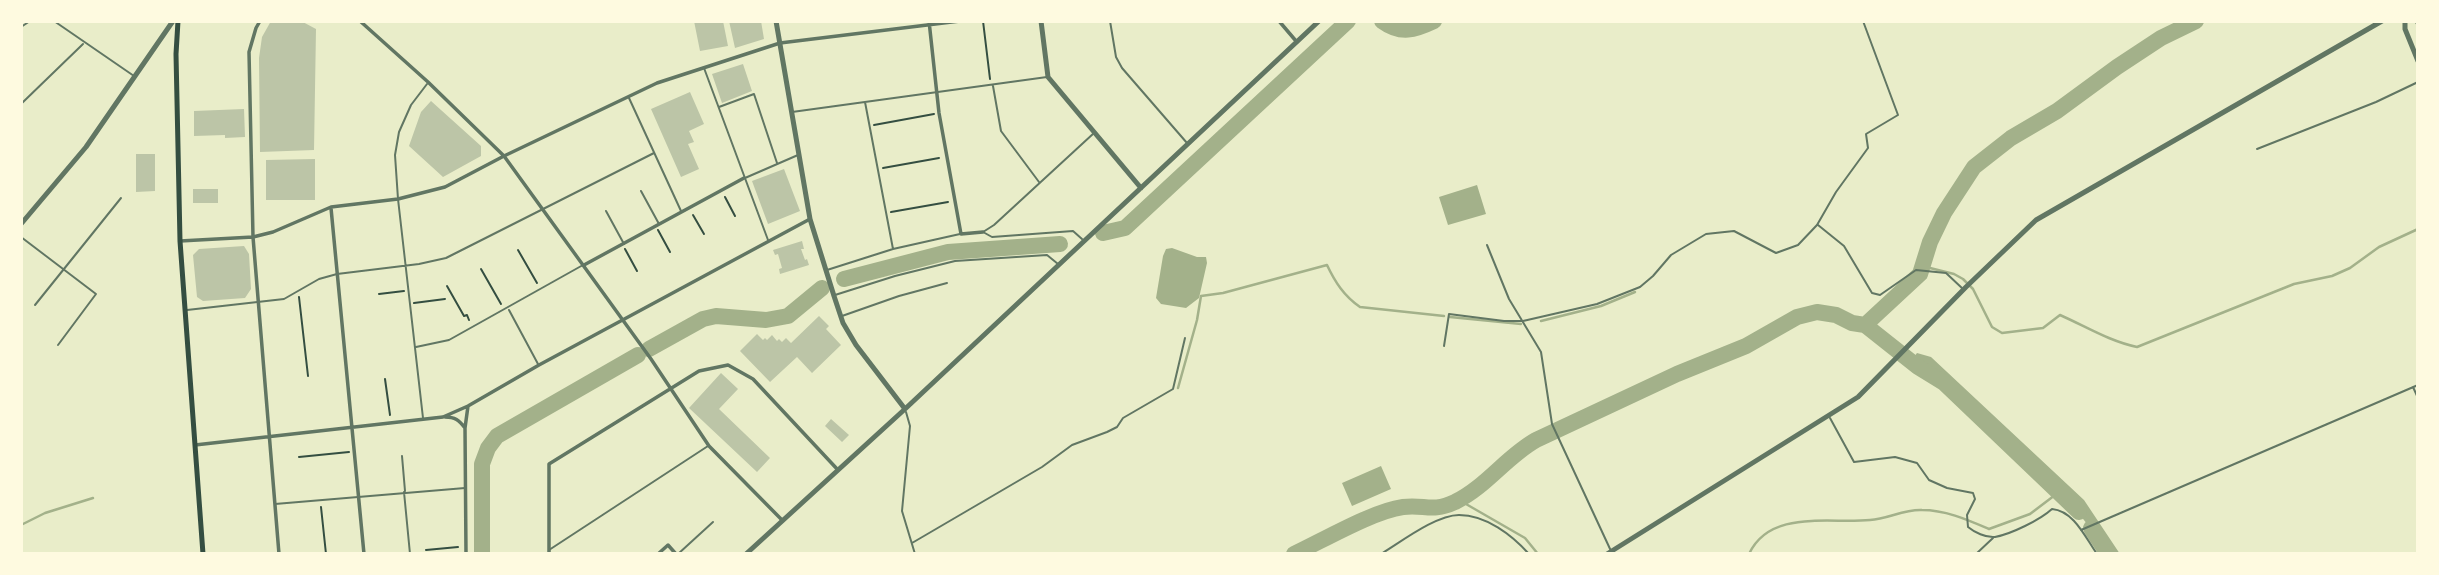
<!DOCTYPE html>
<html>
<head>
<meta charset="utf-8">
<style>
	body { margin:0 }
	#map { position:relative; width:2439px; height:575px; overflow:hidden; background:#e9edc9; font-family:Cabin,sans-serif }
	canvas { display:block }
	.frame { position:absolute; inset:0; border:23px solid #fefae0; pointer-events:none }
</style>
</head>
<body>
<div id="map">
<canvas width="2439" height="575"></canvas>
<div class="frame"></div>
</div>
<script>
const ctx = document.querySelector('canvas').getContext('2d');
ctx.lineJoin = 'round';
function fill(path, color) { ctx.fillStyle = color; ctx.fill(path, 'evenodd'); }
function strokePath(path, color, width, dash) { ctx.strokeStyle = color; ctx.lineWidth = width; ctx.lineCap = dash ? 'butt' : 'round'; ctx.setLineDash(dash || []); ctx.stroke(path); }
const water = new Path2D(`
	M1477 185 1486 214 1448 225 1439 197Z
	M1172 248 1197 257H1206L1207 263 1199 298 1186 308 1161 304 1156 298 1163 256 1166 249Z
	M1917 353 1931 357 2084 500 2120 554H2111L2064 495 1946 381 1924 365 1910 362Z
	M1381 466 1391 489 1352 506 1342 483Z`);
const stream = new Path2D(`
	M1922 266 1954 274 1963 279 1973 289 1992 327 2002 333 2043 328 2060 315C2087 327 2109 341 2137 347L2294 284 2332 276 2350 268 2379 247 2418 229
	M1450 317 1521 324
	M1541 321 1601 306 1635 292
	M1178 388 1197 320 1201 296 1223 293 1327 265C1335 282 1344 296 1360 307L1444 316
	M1459 500 1525 538 1538 554
	M21 525 45 513 93 498
	M1749 554C1770 509 1829 524 1870 520 1888 519 1904 509 1922 510 1946 510 1968 520 1989 529L2030 514 2059 492`);
const river = new Path2D(`
	M1382 21C1401 35 1415 30 1434 21
	M1103 233 1125 228 1348 21
	M844 279 948 252 1060 244
	M1865 325 1918 367 1944 383 2079 512
	M649 349 703 319 716 316 766 320 788 316 822 288
	M2091 528 2108 554
	M482 554V464L488 448 497 436 638 355
	M1294 554C1322 541 1373 511 1403 507 1425 504 1431 513 1455 502 1487 486 1506 457 1536 440L1677 374 1746 346 1797 317 1817 312 1836 315 1852 323 1865 325 1920 274 1930 242 1944 213 1974 167 2011 138 2057 111 2117 67 2161 38 2196 21`);
const building = new Path2D(`
	M271 21H301L316 29 314 150 260 152 259 58 262 37Z
	M694 21H723L728 46 700 51Z
	M729 21H761L764 39 735 48Z
	M743 64 752 91 722 103 712 74Z
	M690 92 704 124 689 131 694 142 688 144 699 169 681 177 651 109Z
	M431 101 481 146V156L443 177 409 146 421 112Z
	M244 109 245 137 225 138V135L194 136V111Z
	M136 154H155V191L136 192Z
	M315 159V200H266V160Z
	M784 169 800 211 768 224 752 181Z
	M193 189H218V203H193Z
	M802 241 804 249H801L805 260 807 259 809 265 780 274 779 269 782 268 778 254 775 255 773 250Z
	M244 246 249 254 251 289 245 298 203 301 197 297 193 255 199 249Z
	M819 316 829 326 826 329 841 345 812 373 797 357 770 382 740 351 757 334 763 340 765 338 767 340 772 335 777 341 779 339 782 342 786 338 791 343Z
	M721 373 738 389 719 409 770 458 757 472 689 408Z
	M831 419 849 435 842 442 825 426Z`);
const path = new Path2D(`
	M983 21 990 79
	M874 125 934 114
	M883 168 939 158
	M725 197 735 216
	M891 212 948 202
	M693 215 704 234
	M658 230 670 252
	M625 249 637 271
	M518 250 537 283
	M481 269 501 304
	M447 286 464 316 467 315 469 320
	M379 294 404 291
	M299 297 308 376
	M414 303 445 299
	M385 379 390 415
	M299 457 349 452
	M321 507 326 554
	M426 550 458 547`);
const service = new Path2D(`
	M54 21 134 76
	M1110 21 1116 57 1122 68 1187 143
	M21 27 30 21
	M704 68 768 240
	M993 86 1001 131 1039 182
	M629 98 681 211
	M865 102 893 249
	M21 104 83 44
	M719 107 754 94 777 163
	M792 112 1047 77
	M2257 149 2376 102 2418 82
	M745 178 798 155
	M641 191 659 224
	M606 211 624 244
	M1818 225 1844 246 1872 293 1880 295 1916 270 1946 273 1963 289
	M21 237 96 294 58 345
	M1082 239 1073 231 992 237 983 232 994 225 1094 133
	M1487 245 1509 299 1541 352 1552 424 1611 551
	M827 270 893 249 960 234
	M835 295 895 276 955 261 1047 255 1058 264
	M35 305 121 198
	M187 310 284 299 319 279 337 274 419 264 446 258 654 153
	M509 310 538 364
	M842 316 899 296 947 283
	M1444 346 1449 314 1504 321H1523L1597 304 1640 287 1653 276 1671 255 1706 234 1734 231 1776 253 1798 245 1817 225 1836 192 1868 148 1866 134 1898 115 1863 21
	M416 347 449 340 583 265
	M2413 387 2418 398
	M906 412 910 426 902 511 915 554
	M423 418 398 199 395 155 399 132 411 105 427 84
	M1830 418 1854 462 1895 457 1917 463 1929 480 1947 488 1973 493 1975 499 1967 515 1968 527C1974 532 1986 538 1995 537 2011 534 2040 520 2052 509 2074 511 2085 537 2097 554
	M402 456 405 491
	M404 492 410 554
	M275 504 465 488
	M2081 530 2418 385
	M912 543 1042 467 1072 445 1107 432 1117 427 1123 418 1173 389 1185 338
	M549 550 708 446
	M678 554 713 522
	M1381 554C1401 542 1436 515 1459 515 1486 515 1512 535 1529 554
	M1976 554 1993 538`);
const minor = new Path2D(`
	M260 21 256 28 249 52 253 237 279 554
	M360 21 428 82 504 156 651 359 709 446 782 520
	M929 21 939 113 961 234 983 232
	M1279 21 1296 41
	M331 208 364 554
	M180 241 253 237 273 232 331 207 398 199 445 187 504 156 657 83 780 43 960 21
	M584 265 744 178
	M445 417C455 417 459 420 465 428
	M195 445 443 417 468 406 539 365 810 219
	M466 554 465 428 468 406
	M549 554V464L699 371 728 365 753 379 838 470
	M658 554 668 545 676 554`);
const tertiary = new Path2D(`
	M776 21 810 219 834 296 843 323 856 345 905 409
	M1041 21 1048 77 1141 188
	M2405 21V29L2418 61
	M2417 21 2418 23
	M21 224 86 147 173 21
	M746 554 905 409 1319 21
	M1607 554 1858 397 1966 287 2036 220 2382 21`);
const secondary = new Path2D(`
	M178 21 176 54 180 241 203 554`);
fill(water, '#a3b18a');
strokePath(stream, '#a3b18a', 2.5);
strokePath(river, '#a3b18a', 16);
fill(building, '#bcc5a7');
strokePath(path, '#344e41', 2);
strokePath(service, '#617663', 2);
strokePath(minor, '#617663', 3.5);
strokePath(tertiary, '#617663', 5);
strokePath(secondary, '#344e41', 5);
</script>
</body>
</html>
